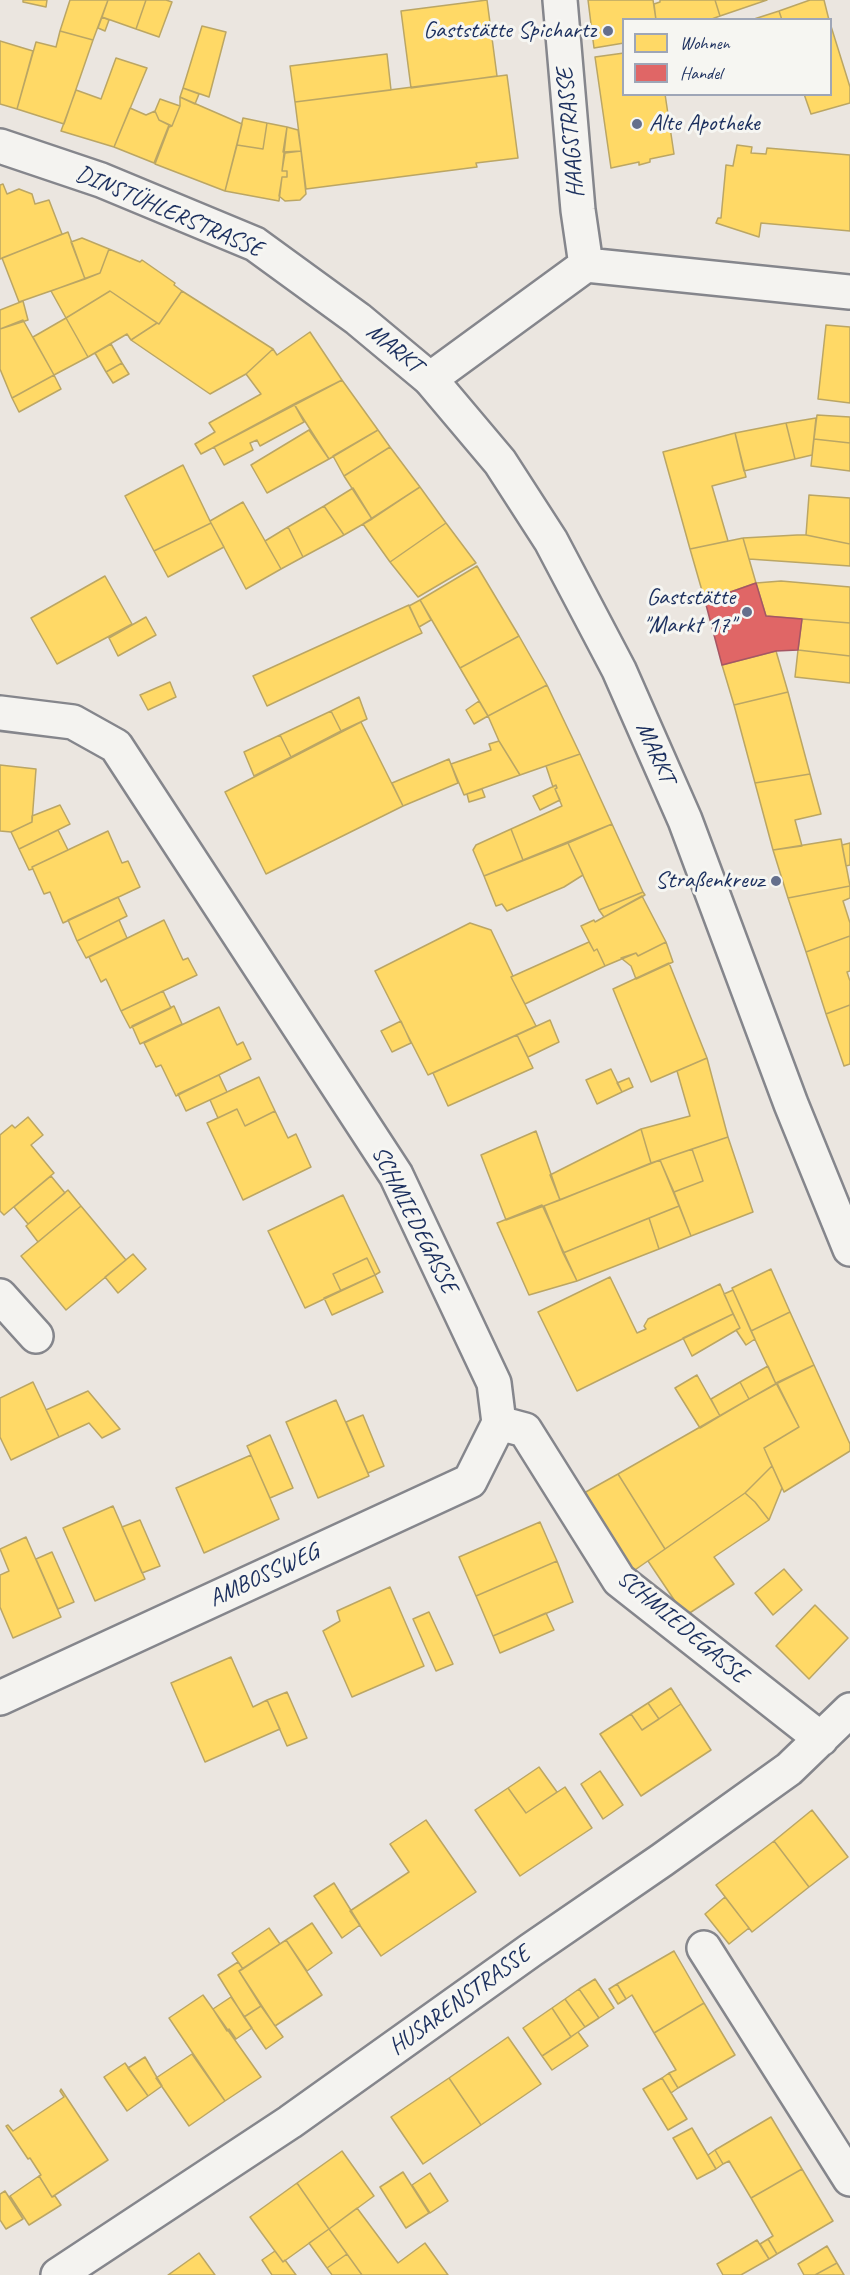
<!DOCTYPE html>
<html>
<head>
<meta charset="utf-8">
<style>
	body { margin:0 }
	#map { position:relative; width:850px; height:2275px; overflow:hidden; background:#ebe6e0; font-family:Caveat,sans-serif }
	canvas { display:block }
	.legend { position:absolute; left:622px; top:18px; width:210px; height:78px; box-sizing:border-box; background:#f6f6f2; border:2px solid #9ea6b7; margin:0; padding:8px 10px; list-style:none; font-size:18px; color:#1b2f5e }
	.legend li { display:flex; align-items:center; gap:12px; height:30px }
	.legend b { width:30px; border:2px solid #9ea6b7 }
</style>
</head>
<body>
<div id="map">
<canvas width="850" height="2275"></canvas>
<ul class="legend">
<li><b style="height:16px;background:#ffd966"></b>Wohnen</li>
<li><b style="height:16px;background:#e06666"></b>Handel</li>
</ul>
</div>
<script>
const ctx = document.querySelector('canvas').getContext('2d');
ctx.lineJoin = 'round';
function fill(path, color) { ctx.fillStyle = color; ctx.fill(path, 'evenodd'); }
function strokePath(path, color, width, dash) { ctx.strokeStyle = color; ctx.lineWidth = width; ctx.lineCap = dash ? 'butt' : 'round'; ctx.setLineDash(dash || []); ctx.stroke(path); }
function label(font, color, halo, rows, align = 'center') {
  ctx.font = font + ' Caveat,sans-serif'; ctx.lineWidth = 6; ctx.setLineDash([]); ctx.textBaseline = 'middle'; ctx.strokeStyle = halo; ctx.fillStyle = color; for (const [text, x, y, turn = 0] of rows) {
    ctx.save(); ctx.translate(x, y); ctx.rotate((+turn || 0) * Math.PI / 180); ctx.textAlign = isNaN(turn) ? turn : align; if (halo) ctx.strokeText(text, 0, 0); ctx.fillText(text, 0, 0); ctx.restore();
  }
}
const homes = new Path2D(`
	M23 0H47L46 7 23 2Z
	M70 0H108L93 40 60 31Z
	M108 0H146L136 29 102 17Z
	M146 0H166L172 2 159 37 136 29Z
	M487 0 497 76 411 88 401 11Z
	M588 0H653L656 20H624V43L594 48Z
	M660 0H715L720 16 709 20H656L654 4 660 2Z
	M715 0H767L720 16Z
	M810 0H824L829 20H782L779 11Z
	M779 11 782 20H751Z
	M102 17 109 20 105 31 98 28Z
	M830 23 850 87V103L811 114 804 94H830Z
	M202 26 226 32 209 97 183 88Z
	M60 31 93 40 64 124 17 109 36 42 56 47Z
	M0 41 33 51 17 109 0 104Z
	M624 53V94H665L674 154 650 159V162L639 165V162L611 168 595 57Z
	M387 54 391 90 295 102 290 66Z
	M116 58 147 68 114 147 61 131 76 90 101 99Z
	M507 75 518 158 476 163 477 167 306 189 295 102Z
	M183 88 199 94 195 104 180 97Z
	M180 97 242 124 225 191 155 164 169 127 172 126 180 106Z
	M160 99 180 106 172 126 159 120 155 111Z
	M130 108 146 115 155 111 159 120 169 125 154 163 114 147Z
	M243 118 267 123 263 149 237 145Z
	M267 123 287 127 282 171H287V177H282L279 201 225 191 237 145 263 149Z
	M287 127 298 130 301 151 283 152Z
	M737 145 752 147 751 153 766 154 767 148 850 155V231L761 223 759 237 716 223 718 218H721L726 165 733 166Z
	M301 151 306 194 300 200 285 201 279 196 282 177H287V171H282L285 153Z
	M3 184 7 194 19 189 32 194 35 204 49 200 62 234 0 259V185Z
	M68 232 85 279 19 302 2 258Z
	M82 238 109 249 100 273 85 279 71 242Z
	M109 249 140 262 142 260 175 283 174 285 182 291 159 324 110 291 66 318 51 291 100 273Z
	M110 291 157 323 131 340 127 334 88 357 66 318Z
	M182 291 273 349 246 374 210 394 131 340 157 323 159 324Z
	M23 301 28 320 0 329V310Z
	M66 318 88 357 54 375 33 337Z
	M23 320 54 375 12 398 0 369V329Z
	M826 325 850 327V403L818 399Z
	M310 332 342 380 201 454 195 444 215 432 209 423 261 394 246 374 273 349 277 355Z
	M111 344 122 363 106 372 95 353Z
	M122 363 129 374 113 383 106 372Z
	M54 375 61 389 19 412 12 398Z
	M342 380 378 430 329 459 294 404Z
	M294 404 304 422 260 446 257 440 250 443 253 450 224 465 214 447Z
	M817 415 850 417V443L814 439Z
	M816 418 812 455 795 459 786 423Z
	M786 423 795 459 744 471 735 433Z
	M309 430 329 459 267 493 251 465Z
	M378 430 390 447 344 476 333 456Z
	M735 433 746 477 712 486 728 541 690 549 663 452Z
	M814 439 850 443V471L811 466Z
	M390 447 420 487 372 519 344 476Z
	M183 465 211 523 154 551 125 496Z
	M420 487 446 523 390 562 363 524Z
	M353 488 372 519 344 535 324 506Z
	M809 495 850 498V544L806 535Z
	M243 502 281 569 246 589 210 521Z
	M324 506 344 535 303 557 288 527Z
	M211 523 224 547 168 577 154 551Z
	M446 523 476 563 418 597 390 562Z
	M288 527 303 557 281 569 265 541Z
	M797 535H806L850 544V566L749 559 743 538Z
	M743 538 756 583 705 601 690 549Z
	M477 566 519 636 460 668 420 600Z
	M105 576 132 624 57 664 31 618Z
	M781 581 850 587V623L766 616 756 583Z
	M420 600 431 620 419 627 409 606Z
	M409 605 422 633 267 706 253 676Z
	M146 617 156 635 118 656 109 638Z
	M802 619 850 623V656L798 650Z
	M519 636 547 685 488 716 460 668Z
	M798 650 850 656V683L795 677Z
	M776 651 788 692 734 705 722 665Z
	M170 682 176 697 148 710 140 695Z
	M547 685 580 754 520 775 499 741 488 716Z
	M788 692 810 774 755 783 734 705Z
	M359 697 367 719 341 731 331 711Z
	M479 701 488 716 474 724 466 710Z
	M331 711 341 731 291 757 280 735Z
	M361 722 403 806 266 874 225 792Z
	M280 735 291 757 254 776 244 752Z
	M499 741 520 775 464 795 451 764 491 750 489 744Z
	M580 754 612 824 523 860 511 829 562 806 555 789 557 788 556 785 553 787 546 766Z
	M449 759 458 783 403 806 392 783Z
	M0 765 36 769 32 822 11 832 0 831Z
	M810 774 821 814 795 820 802 846 773 850 755 783Z
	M556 785 557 788 555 789 560 800 540 810 533 796Z
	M482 789 485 797 469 802 467 794Z
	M60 805 70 824 19 849 11 832 32 822V816Z
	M612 824 643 892 599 910 568 843Z
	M511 829 523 860 484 876 473 850 476 845Z
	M58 830 68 850 32 867 33 869 29 870 19 849Z
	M108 831 122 863 128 861 140 887 63 923 50 892 44 894 32 867Z
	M841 839 850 886 788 898 773 850Z
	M568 843 583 875 564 887 507 911 502 904 496 906 484 876Z
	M850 843V865L846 866 842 845Z
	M850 886V898L843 901 850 923V936L806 952 788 898Z
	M643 892 645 895 604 917 599 910Z
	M642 896 666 942 638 956 636 953 605 966 597 949 594 951 581 926 594 920 595 922Z
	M118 897 127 916 77 941 68 920Z
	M119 920 127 938 86 958 77 941Z
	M164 920 183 960 188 958 197 975 121 1011 106 979 101 982 89 957Z
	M470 923 491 930 513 976 511 977 536 1026 428 1075 375 971Z
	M850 936V971L847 972 850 981V1005L826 1014 806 952Z
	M589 942 594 951 597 949 605 966 525 1004 511 977Z
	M666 942 673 962 636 979 631 966 621 958 636 953 638 956Z
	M669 963 707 1058 651 1082 613 989Z
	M163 991 171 1008 130 1028 121 1011Z
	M850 1005V1064L844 1066 826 1014Z
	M174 1006 182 1024 140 1044 132 1026Z
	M219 1007 237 1045 243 1042 251 1059 176 1096 161 1065 156 1067 144 1043Z
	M550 1020 559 1042 528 1057 517 1035Z
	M401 1021 411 1043 392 1052 381 1031Z
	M517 1035 533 1068 448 1106 433 1073Z
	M707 1058 728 1137 651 1163 641 1129 690 1116 677 1071Z
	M611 1069 622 1092 597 1104 586 1080Z
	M219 1075 227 1092 186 1111 178 1094Z
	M259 1077 275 1111 245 1126 237 1109 218 1118 210 1100Z
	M629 1078 633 1087 622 1092 617 1083Z
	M237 1109 245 1126 275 1111 288 1138 296 1134 311 1167 243 1200 207 1123Z
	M28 1117 43 1135 31 1145 54 1173 4 1215 0 1211V1135L12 1125 15 1128Z
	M641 1129 651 1163 560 1200 550 1175Z
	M536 1131 560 1200 506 1220 481 1155Z
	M728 1137 753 1212 691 1236 674 1192 703 1181 692 1149Z
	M692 1149 703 1181 674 1192 660 1160Z
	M660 1160 679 1206 563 1253 544 1206Z
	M51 1176 65 1193 28 1224 14 1207Z
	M68 1190 81 1206 38 1242 26 1226Z
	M343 1195 380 1272 375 1275 367 1258 333 1274 341 1291 305 1308 268 1231Z
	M542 1205 577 1281 529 1295 497 1223Z
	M81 1206 126 1260 66 1310 21 1256Z
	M679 1206 691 1236 659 1249 649 1218Z
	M649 1218 659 1249 577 1281 563 1253Z
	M133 1254 146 1269 118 1293 105 1277Z
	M367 1258 375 1275 341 1291 333 1274Z
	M771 1269 790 1312 751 1331 732 1288Z
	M375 1275 383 1292 332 1315 324 1298Z
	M610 1277 637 1333 646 1329 644 1326 648 1319 720 1284 733 1314 577 1391 538 1312Z
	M733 1290 755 1339 746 1345 736 1330 740 1328 724 1294Z
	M790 1312 814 1365 776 1384 751 1331Z
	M733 1314 740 1328 692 1356 683 1338Z
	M814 1365 850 1444V1451L784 1492 764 1448 799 1427 776 1383Z
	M768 1366 776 1384 749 1399 740 1382Z
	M697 1375 720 1416 700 1428 675 1388Z
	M33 1382 59 1437 11 1460 0 1437V1398Z
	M740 1382 749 1399 720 1416 711 1399Z
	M777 1383 799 1427 764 1448 772 1466 745 1493 665 1549 618 1474Z
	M88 1391 120 1429 102 1438 89 1423 59 1437 46 1410Z
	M336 1400 369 1476 318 1498 286 1422Z
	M363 1415 384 1466 368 1473 346 1422Z
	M270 1435 293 1488 270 1498 247 1446Z
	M251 1455 279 1519 204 1553 176 1488Z
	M772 1466 782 1488 769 1520 755 1502 745 1493Z
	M618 1474 665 1549 632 1572 584 1493Z
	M745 1493 755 1502 769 1520 714 1557 734 1584 685 1616 648 1561Z
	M113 1506 145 1579 95 1601 63 1528Z
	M140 1520 160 1566 142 1573 122 1527Z
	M540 1522 557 1561 476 1596 459 1557Z
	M26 1537 61 1617 13 1638 0 1607V1575L9 1571 0 1549Z
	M52 1552 74 1602 58 1609 36 1559Z
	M557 1561 573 1602 493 1636 476 1596Z
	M784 1569 802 1590 773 1615 755 1593Z
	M390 1587 424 1666 352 1697 323 1631 340 1621 337 1611Z
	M815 1605 848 1638 809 1679 776 1646Z
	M429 1612 453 1664 436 1671 413 1619Z
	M546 1613 554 1630 500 1653 493 1636Z
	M231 1657 253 1707 267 1700 280 1729 205 1762 171 1683Z
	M671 1688 681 1704 659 1719 648 1703Z
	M287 1692 307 1738 287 1746 267 1700Z
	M648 1703 659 1719 642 1730 631 1714Z
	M681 1704 711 1750 641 1796 600 1734 631 1714 642 1730Z
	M539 1767 557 1792 526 1813 508 1788Z
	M600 1771 623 1805 603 1819 581 1784Z
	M565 1787 592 1828 520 1876 475 1810 508 1788 526 1813Z
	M812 1810 848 1857 809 1887 774 1841Z
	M426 1820 476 1892 381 1956 350 1911 409 1872 390 1844Z
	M774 1841 809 1887 752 1932 716 1885Z
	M334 1883 360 1925 342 1938 314 1896Z
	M725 1897 749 1928 729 1944 705 1914Z
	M312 1923 332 1953 307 1971 286 1940Z
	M269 1928 280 1944 243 1969 232 1953Z
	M286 1940 322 1995 275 2026 239 1971Z
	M674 1951 704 2003 654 2033 632 1995 626 1999 617 1984Z
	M238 1962 243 1969 239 1971 261 2006 244 2017 218 1975Z
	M595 1979 614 2008 599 2018 579 1989Z
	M617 1984 626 1999 618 2004 609 1989Z
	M579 1989 599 2018 585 2027 565 1999Z
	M203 1995 261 2077 225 2101 169 2018Z
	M231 1997 252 2028 236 2039 229 2029 227 2031 213 2009Z
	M565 1999 585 2027 571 2037 552 2008Z
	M704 2003 735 2055 678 2088 669 2073 676 2070 654 2033Z
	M261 2006 283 2037 266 2049 244 2017Z
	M552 2008 571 2037 542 2056 523 2028Z
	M578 2032 588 2046 552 2070 542 2056Z
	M508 2037 541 2084 481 2125 449 2078Z
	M192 2054 225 2101 189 2126 156 2078Z
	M145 2057 162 2086 148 2096 128 2068Z
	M125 2063 148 2096 127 2111 104 2077Z
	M669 2073 678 2088 671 2093 662 2078Z
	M449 2078 481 2125 423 2164 391 2117Z
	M662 2078 687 2119 668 2130 643 2089Z
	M61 2089 108 2160 52 2197 39 2176 41 2175 30 2158 28 2159 6 2126 8 2125 13 2131 64 2097 60 2091Z
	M771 2117 802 2169 751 2198 729 2161 723 2164 715 2150Z
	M692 2128 716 2169 697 2179 673 2138Z
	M715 2150 723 2164 716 2169 708 2155Z
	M342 2151 374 2196 329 2229 297 2183Z
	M802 2169 833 2221 777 2254 768 2239 773 2236 751 2198Z
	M403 2172 429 2213 406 2228 380 2187Z
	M430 2173 448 2201 430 2213 412 2185Z
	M39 2176 52 2197 55 2196 61 2205 29 2225 10 2196Z
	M297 2183 329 2229 283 2262 250 2217Z
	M5 2191 23 2219 6 2229 0 2220V2194Z
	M357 2208 398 2263 425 2243 448 2275H362L329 2229Z
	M329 2229 347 2254 327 2268 309 2243Z
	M768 2239 777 2254 769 2259 760 2244Z
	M757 2240 769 2259 741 2275H723L717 2264Z
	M827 2246 837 2263 815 2275H804L798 2264Z
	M275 2251 283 2262 285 2260 296 2275H272L262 2260Z
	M199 2253 215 2275H168Z
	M347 2254 362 2275H332L327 2268Z
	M837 2263 844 2275H815Z`);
const shops = new Path2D(`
	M756 583 766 616 802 619 798 650 776 651 722 665 705 601Z`);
const minor = new Path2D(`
	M560 0 578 210 586 265
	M586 265 850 292
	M430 379 586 265
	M0 713 73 722 116 746 396 1175 494 1383 499 1423
	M0 1296 36 1336
	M499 1423 525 1430 619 1580 821 1739
	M0 1698 470 1481 499 1423
	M704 1948 850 2179
	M58 2275 290 2122 531 1950 662 1860 789 1769 850 1710`);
const major = new Path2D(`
	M0 146 101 180 255 244 358 319 430 379 500 462 551 541 619 670 685 820 791 1104 850 1249`);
const markers = [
	[608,31,6,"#646f8c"],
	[637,124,6,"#646f8c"],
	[747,612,6,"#646f8c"],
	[776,881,6,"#646f8c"]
];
const poiNames = [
	["Gaststätte Spichartz",596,31],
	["Alte Apotheke",649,124,"left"],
	["Gaststätte",735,598],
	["\"Markt 17\"",735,626],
	["Straßenkreuz",764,881]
];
const streetNames = [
	["HAAGSTRASSE",571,133,-95],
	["DINSTÜHLERSTRASSE",169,212,23],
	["MARKT",394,349,39],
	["MARKT",655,753,66],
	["SCHMIEDEGASSE",414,1220,63],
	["AMBOSSWEG",264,1576,-25],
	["SCHMIEDEGASSE",682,1627,40],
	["HUSARENSTRASSE",460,2001,-36]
];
fill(homes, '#ffd966');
strokePath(homes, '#bba664', 1.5);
fill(shops, '#e06666');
strokePath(shops, '#a55664', 1.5);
strokePath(minor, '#85868c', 38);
strokePath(major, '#85868c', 38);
strokePath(minor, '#f4f3f0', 33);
strokePath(major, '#f4f3f0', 33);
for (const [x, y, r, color] of markers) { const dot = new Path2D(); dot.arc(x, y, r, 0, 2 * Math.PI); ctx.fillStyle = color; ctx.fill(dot); strokePath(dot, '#f6f6f2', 2); }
label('24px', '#1b2f5e', '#f6f6f2', poiNames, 'right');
label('24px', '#1b2f5e', '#f6f6f2', streetNames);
</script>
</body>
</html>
